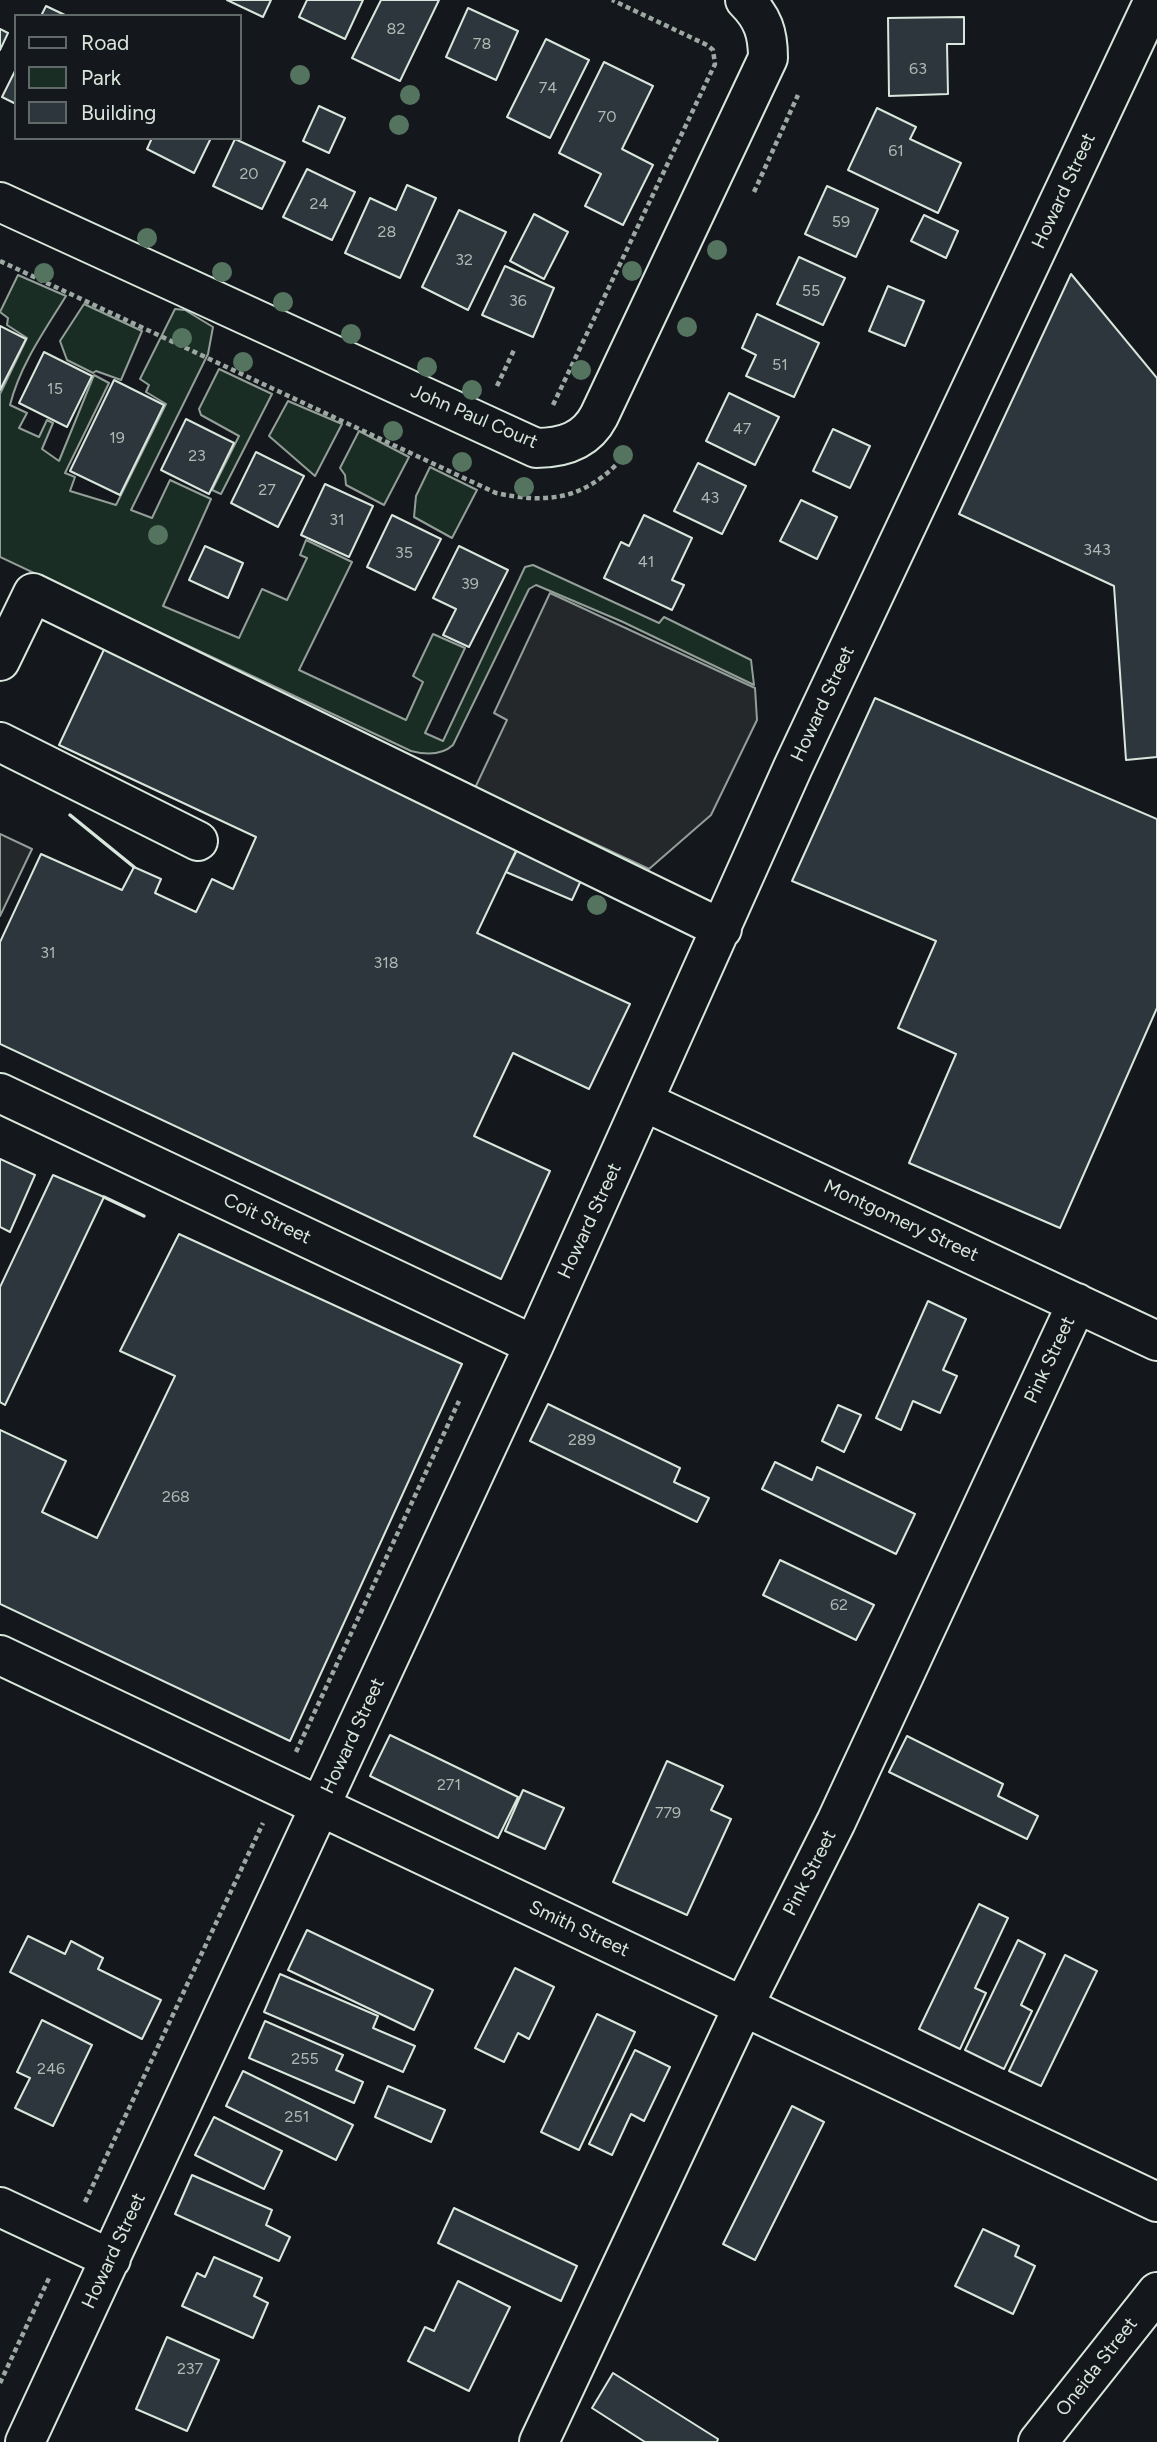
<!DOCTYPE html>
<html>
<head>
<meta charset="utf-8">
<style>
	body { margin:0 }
	#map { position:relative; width:1157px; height:2442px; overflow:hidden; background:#14181c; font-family:Figtree,sans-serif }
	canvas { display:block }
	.legend { position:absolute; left:14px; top:14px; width:228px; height:126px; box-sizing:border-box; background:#14181c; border:2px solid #626a69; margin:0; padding:9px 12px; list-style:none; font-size:21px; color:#d8e6dc }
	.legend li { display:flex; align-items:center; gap:14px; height:35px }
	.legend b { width:35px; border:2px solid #626a69 }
</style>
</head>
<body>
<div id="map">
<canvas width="1157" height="2442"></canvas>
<ul class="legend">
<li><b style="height:9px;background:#14181c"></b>Road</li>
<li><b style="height:19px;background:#1a2d24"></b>Park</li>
<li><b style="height:19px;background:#2c363c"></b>Building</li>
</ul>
</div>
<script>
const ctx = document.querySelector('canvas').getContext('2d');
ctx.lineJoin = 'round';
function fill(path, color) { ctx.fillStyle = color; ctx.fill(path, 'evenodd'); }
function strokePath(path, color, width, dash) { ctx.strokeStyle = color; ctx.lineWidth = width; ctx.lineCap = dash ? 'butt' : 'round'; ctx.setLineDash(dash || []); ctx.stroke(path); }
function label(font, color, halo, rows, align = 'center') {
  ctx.font = font + ' Figtree,sans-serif'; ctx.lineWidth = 5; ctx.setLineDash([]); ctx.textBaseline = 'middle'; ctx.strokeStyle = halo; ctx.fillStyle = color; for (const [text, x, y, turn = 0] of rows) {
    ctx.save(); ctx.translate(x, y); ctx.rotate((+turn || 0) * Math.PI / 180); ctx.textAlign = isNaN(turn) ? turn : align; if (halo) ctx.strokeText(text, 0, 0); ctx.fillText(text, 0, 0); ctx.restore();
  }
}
const green = new Path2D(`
	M18 275 66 296C45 330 20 365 10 405L27 413 19 428 39 437 47 420 53 423 42 449 59 461 94 375 109 383 65 473 75 477 70 491 116 505 166 404 146 392 149 385 140 379 175 309 185 310 213 327 208 354 131 510 152 518 170 480 211 499 163 606 239 638 262 589 287 600 307 558 300 555 306 540 352 562 299 670 406 720 423 682 413 676 433 634 465 648 425 733 443 741 525 567 533 565 659 623 664 617 751 660 754 685 623 622 536 585 529 589 453 745C441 756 426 755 411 751L0 557V394L27 338 7 325 8 318 0 312Z
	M84 304 142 331 121 380 96 371 93 373 67 360 60 341Z
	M219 369 272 394 221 494 212 490 239 436 201 415 199 409Z
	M288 401 342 424 315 476 269 436Z
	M359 431 409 457 384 505 346 485 345 475 340 468Z
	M430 467 477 490 452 538 414 517 416 496Z`);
const parking = new Path2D(`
	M550 593 755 688 757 720 711 815 649 869 475 788 507 720 494 713Z
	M0 834 32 849 0 916Z`);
const building = new Path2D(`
	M227 0H271L263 17Z
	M307 0H363L345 39 299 17Z
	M381 0H439L400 81 352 58Z
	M46 6 67 16H41Z
	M468 8 518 31 496 80 446 57Z
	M964 17V44H947L948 94 889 96 888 18Z
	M0 29 8 33 0 50Z
	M546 39 589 60 550 138 507 117Z
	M604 62 653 86 622 149 653 165 623 225 585 206 601 174 559 153Z
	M16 69V104L2 97Z
	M319 106 345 118 329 153 303 141Z
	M877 108 916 127 910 139 961 163 938 213 848 170Z
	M152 138H211L194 173 147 149Z
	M235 139 285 162 262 209 213 186Z
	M307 169 355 192 332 240 283 217Z
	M407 185 436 198 400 278 345 253 370 198 396 210Z
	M827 186 878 209 856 257 805 234Z
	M459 210 506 232 468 310 422 287Z
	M534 214 568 232 544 279 510 261Z
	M924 215 958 231 946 258 911 241Z
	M799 257 845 278 823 325 777 304Z
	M505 266 554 288 533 337 482 315Z
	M1071 274 1157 378V757L1126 760 1114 586 959 514Z
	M888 286 924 301 905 346 869 331Z
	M757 314 819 343 794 397 746 376 756 355 742 348Z
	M0 326 26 339 0 390Z
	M44 352 92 376 67 427 19 403Z
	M114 380 164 405 120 495 70 471Z
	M729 393 779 417 755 465 706 441Z
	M186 419 234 443 209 494 161 470Z
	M833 429 870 446 850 488 813 471Z
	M256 452 304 476 278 527 231 503Z
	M698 463 746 486 722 534 674 511Z
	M325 484 373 506 349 557 301 535Z
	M801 500 837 517 817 559 780 541Z
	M392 515 441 539 415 590 367 567Z
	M644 515 692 538 672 580 684 585 672 610 604 578 621 542 629 546Z
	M205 546 243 563 228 598 189 580Z
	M459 546 508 570 469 647 443 635 456 609 433 598Z
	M108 641 522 838 477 933 630 1004 589 1089 513 1053 489 1104 474 1136 550 1171 501 1279 0 1044V942L41 854 122 890 134 867 161 879 155 893 196 912 212 879 233 889 256 837 59 745Z
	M875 698 1157 819V1008L1060 1228 909 1163 956 1054 898 1028 936 941 792 881Z
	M518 848 583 876 572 900 506 872Z
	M0 1159 35 1175 10 1232 0 1227Z
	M53 1175 104 1197 5 1405 0 1402V1287Z
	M179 1234 462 1364 290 1741 0 1604V1430L66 1461 42 1512 97 1538 175 1376 120 1351Z
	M928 1301 966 1319 943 1370 957 1376 940 1413 913 1401 901 1430 876 1418Z
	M548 1404 680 1468 674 1482 709 1498 697 1522 530 1441Z
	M838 1405 861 1415 844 1452 822 1441Z
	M775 1462 812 1480 817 1467 915 1514 896 1554 762 1489Z
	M780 1560 874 1605 856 1640 763 1595Z
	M390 1735 518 1797 498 1838 370 1776Z
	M907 1736 1003 1784 998 1796 1038 1816 1027 1839 889 1772Z
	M667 1761 723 1786 711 1810 731 1819 687 1915 613 1882Z
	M523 1790 564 1808 545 1849 505 1831Z
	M979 1904 1008 1918 975 1988 986 1993 960 2049 919 2029Z
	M307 1930 433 1990 414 2030 288 1970Z
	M28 1936 65 1954 71 1941 103 1958 98 1969 161 2000 142 2039 10 1972Z
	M1018 1940 1045 1954 1021 2005 1032 2011 1004 2069 965 2050Z
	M1065 1955 1097 1971 1041 2086 1009 2071Z
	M515 1968 554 1987 529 2039 518 2033 504 2062 475 2048Z
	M280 1974 378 2016 373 2028 415 2046 403 2072 264 2012Z
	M597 2014 635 2032 579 2150 541 2132Z
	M42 2020 92 2045 53 2126 15 2108 30 2078 17 2072Z
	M265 2021 343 2055 336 2070 363 2082 354 2103 249 2058Z
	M635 2050 670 2067 644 2121 631 2114 612 2155 589 2144Z
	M243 2071 353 2125 336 2160 226 2106Z
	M388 2086 445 2110 431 2142 375 2117Z
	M792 2106 824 2122 755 2260 723 2244Z
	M214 2117 282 2151 264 2189 195 2155Z
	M192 2175 272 2210 266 2225 290 2237 279 2261 175 2214Z
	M454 2208 577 2266 561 2301 438 2243Z
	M983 2229 1019 2246 1015 2256 1035 2266 1013 2314 955 2286Z
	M214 2257 262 2278 254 2296 268 2303 253 2338 182 2306 197 2273 205 2277Z
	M458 2281 510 2307 469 2391 408 2361 425 2327 434 2331Z
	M167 2337 219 2360 187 2431 136 2409Z
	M613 2373 718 2439 717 2442H645L592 2408Z`);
const path = new Path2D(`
	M754 192 798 95
	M0 261 496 493C544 503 579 501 616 465
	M497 386 514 350
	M553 405 715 64 713 50 707 45 612 0
	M296 1752 459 1401
	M85 2202 263 1823
	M0 2383 50 2276`);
const minor = new Path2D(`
	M0 202 536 448C563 448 586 441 599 416L768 58C768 33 763 18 745 0
	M0 661 33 593 722 929
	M0 742 198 841
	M0 1093 534 1345
	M645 1102 1157 1341
	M0 1655 1157 2202
	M0 2207 111 2259
	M25 2442 534 1345 793 767 1154 0
	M539 2442 743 2007 836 1822 1077 1303
	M1038 2442 1157 2292`);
const wall = new Path2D(`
	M70 815 134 867
	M104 1197 144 1216`);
const trees = [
	[300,75],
	[410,95],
	[399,125],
	[147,238],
	[717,250],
	[632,271],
	[222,272],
	[44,273],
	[283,302],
	[687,327],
	[351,334],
	[182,338],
	[243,362],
	[427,367],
	[581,370],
	[472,390],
	[393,431],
	[623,455],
	[462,462],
	[524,487],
	[158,535],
	[597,905]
];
const numberNames = [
	["82",396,29],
	["78",482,44],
	["63",918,69],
	["74",548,88],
	["70",607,117],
	["61",896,151],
	["20",249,174],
	["24",319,204],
	["59",841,222],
	["28",387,232],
	["32",464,260],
	["55",811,291],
	["36",518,301],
	["51",780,365],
	["15",55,389],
	["47",742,429],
	["19",117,438],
	["23",197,456],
	["27",267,490],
	["43",710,498],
	["31",337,520],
	["343",1097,550],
	["35",404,553],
	["41",646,562],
	["39",470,584],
	["31",48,953],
	["318",386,963],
	["289",582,1440],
	["268",176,1497],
	["62",839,1605],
	["271",449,1785],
	["779",668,1813],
	["255",305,2059],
	["246",51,2069],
	["251",297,2117],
	["237",190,2369]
];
const streetNames = [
	["Howard Street",1064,191,-65],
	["John Paul Court",474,417,23],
	["Howard Street",823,704,-65],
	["Coit Street",267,1219,25],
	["Howard Street",590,1221,-65],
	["Montgomery Street",901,1221,25],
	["Pink Street",1050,1360,-65],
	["Howard Street",353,1736,-65],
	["Pink Street",810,1873,-63],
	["Smith Street",579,1929,25],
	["Howard Street",114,2251,-65],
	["Oneida Street",1097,2367,-52]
];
fill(green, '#1a2d24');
strokePath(green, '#939e99', 2);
fill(parking, '#24282b');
strokePath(parking, '#939e99', 2);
fill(building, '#2c363c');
strokePath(building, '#d8e6dc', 2);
strokePath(minor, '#d8e6dc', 42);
strokePath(path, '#9da8a2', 4.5, [5, 3.5]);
strokePath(minor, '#14181c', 38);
strokePath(wall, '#d8e6dc', 3.5);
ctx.fillStyle = '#55745f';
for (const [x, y] of trees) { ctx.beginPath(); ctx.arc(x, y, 10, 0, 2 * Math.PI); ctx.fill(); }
label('16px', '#adbab4', null, numberNames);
label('19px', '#d8e6dc', '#14181c', streetNames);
</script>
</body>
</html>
